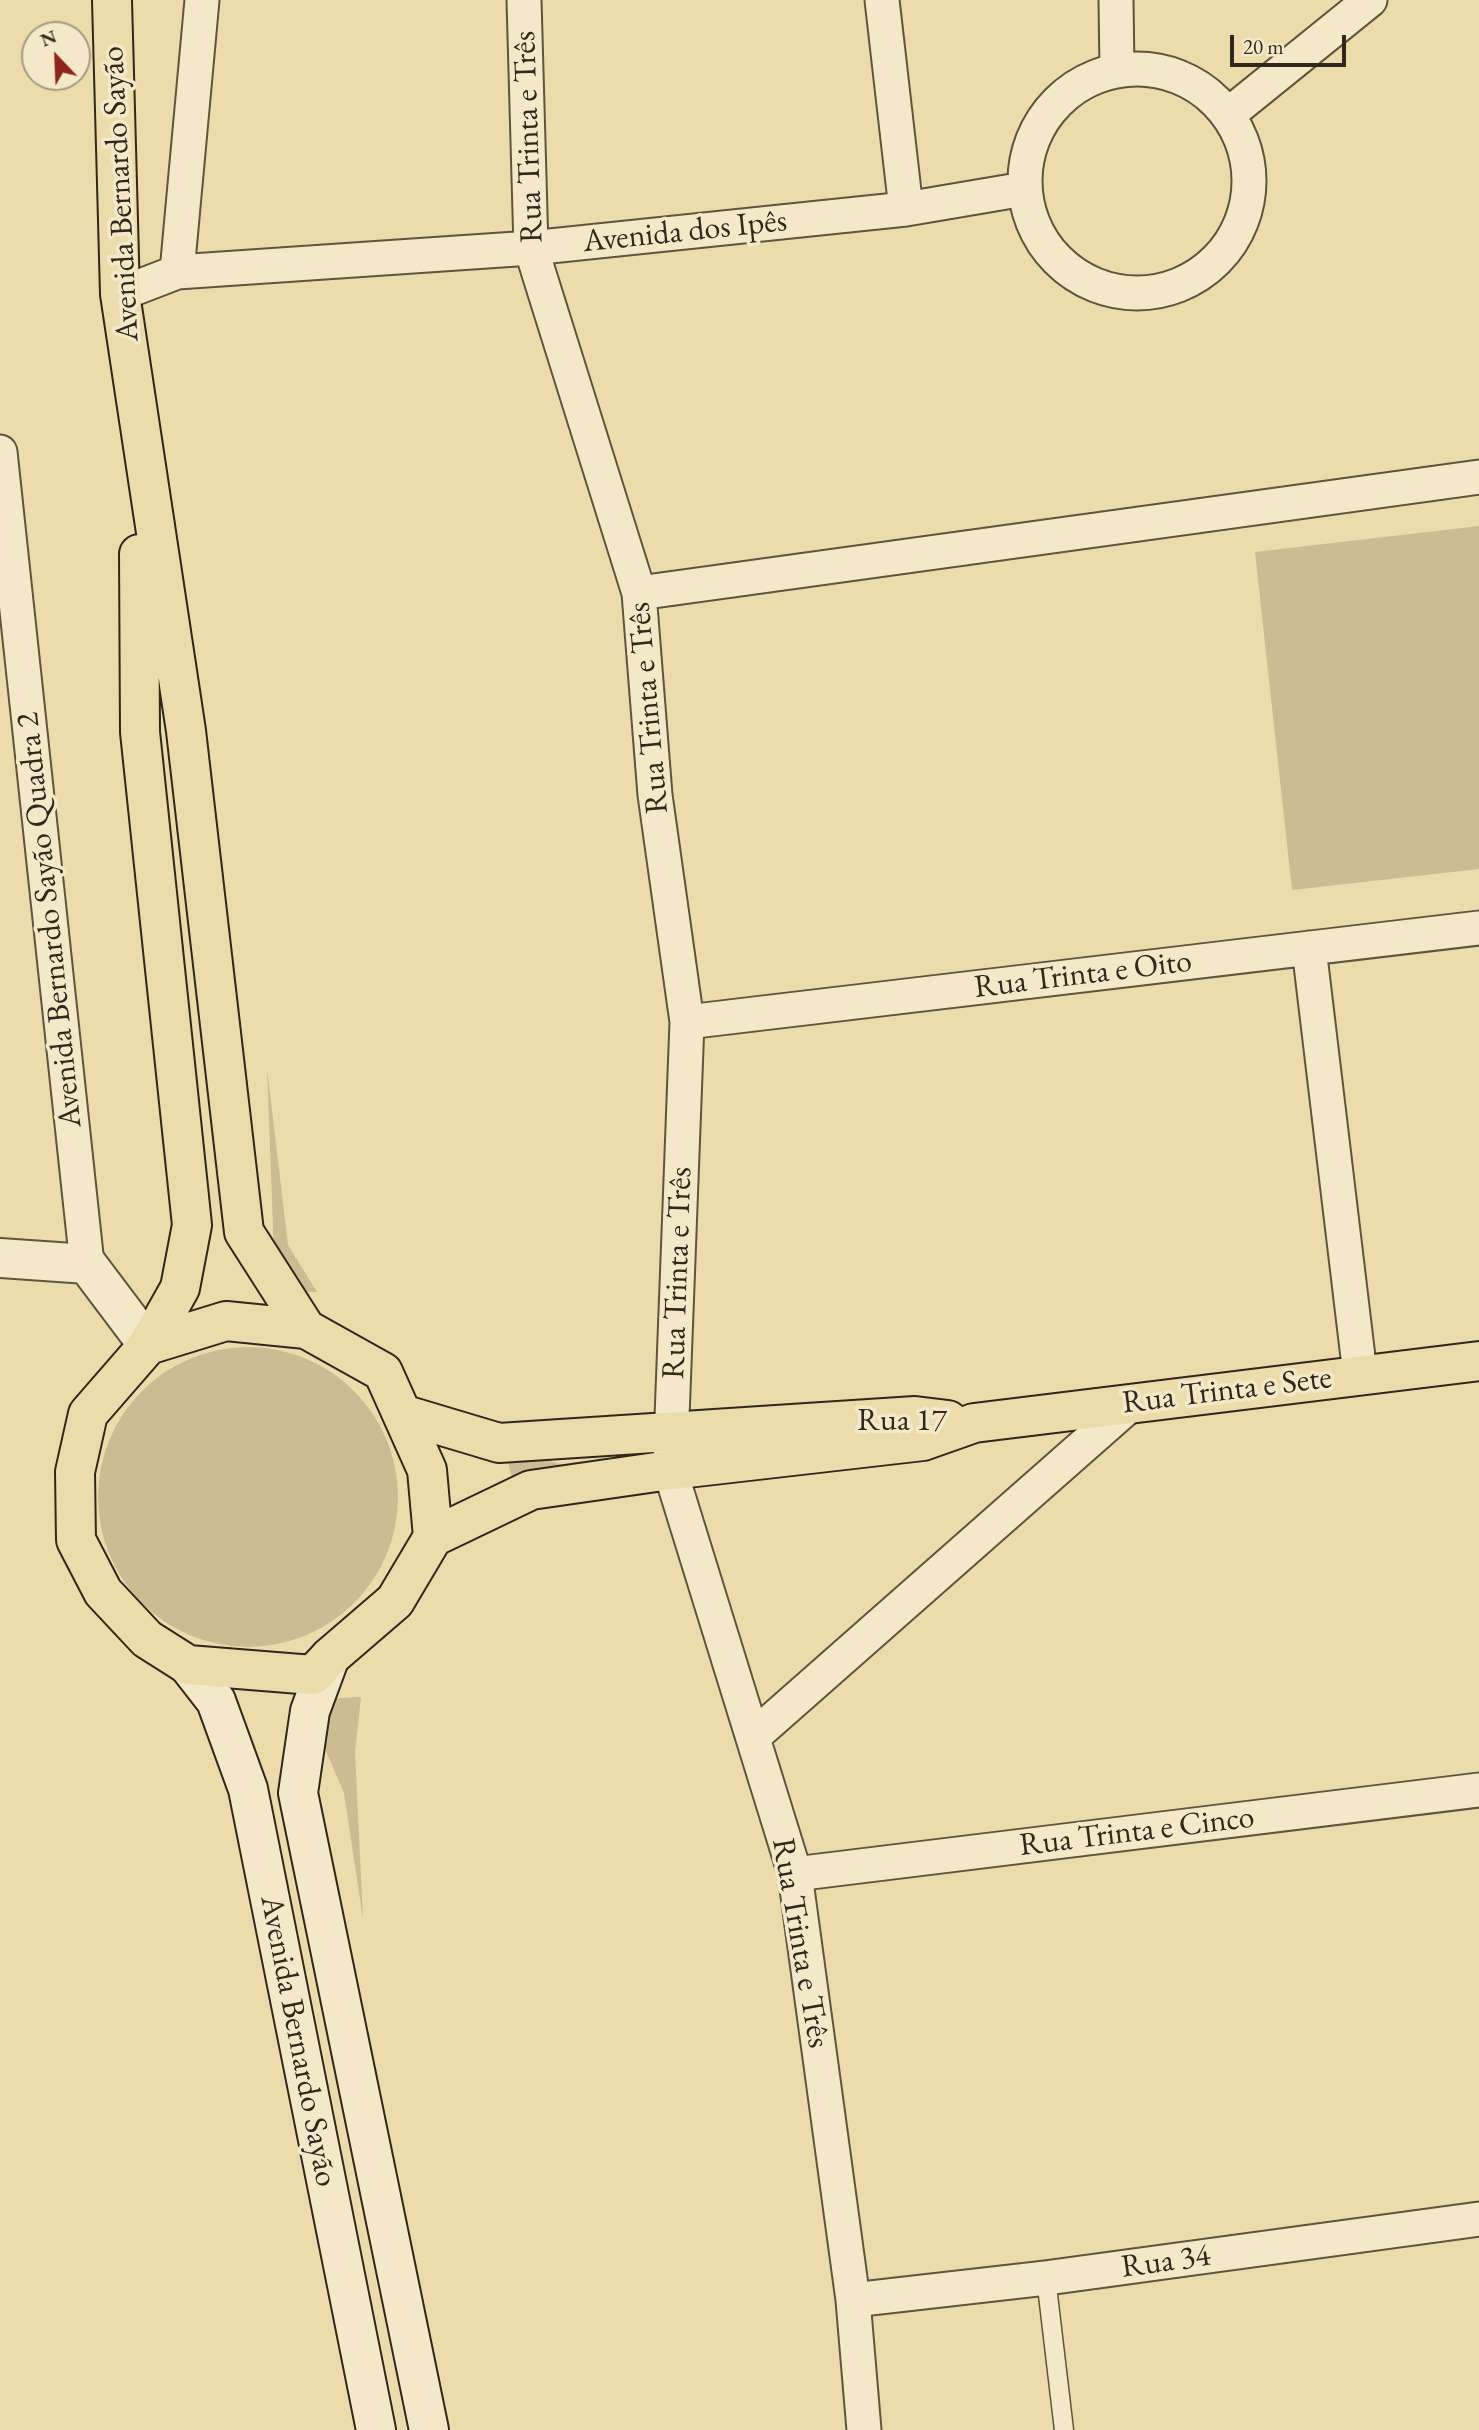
<!DOCTYPE html>
<html>
<head>
<meta charset="utf-8">
<style>
	body { margin:0 }
	#map { position:relative; width:1479px; height:2430px; overflow:hidden; background:#ecdbab; font-family:"EB Garamond",serif }
	canvas { display:block }
	.north { position:absolute; left:21px; top:21px; width:70px; height:70px; box-sizing:border-box; background:#f3e8c8; border:2px solid #a59b84; border-radius:50%; rotate:337deg; font-size:19px; font-weight:700; line-height:28px; text-align:center; color:#31271d }
	.north::after { content:''; display:block; margin:auto; width:24px; height:32px; background:#8f2418; clip-path:polygon(50% 0,100% 100%,50% 72%,0 100%) }
	.scale { position:absolute; left:1230px; top:35px; width:116px; height:32px; box-sizing:border-box; border:4px solid #31271d; border-top:0; padding-left:9px; font-size:21px; line-height:24px; white-space:nowrap; color:#31271d; -webkit-text-stroke:5px #f3e8c8; paint-order:stroke }
</style>
</head>
<body>
<div id="map">
<canvas width="1479" height="2430"></canvas>
<div class="north">N</div>
<div class="scale">20 m</div>
</div>
<script>
const ctx = document.querySelector('canvas').getContext('2d');
ctx.lineJoin = 'round';
function fill(path, color) { ctx.fillStyle = color; ctx.fill(path, 'evenodd'); }
function strokePath(path, color, width, dash) { ctx.strokeStyle = color; ctx.lineWidth = width; ctx.lineCap = dash ? 'butt' : 'round'; ctx.setLineDash(dash || []); ctx.stroke(path); }
function label(font, color, halo, rows, align = 'center') {
  ctx.font = font + ' "EB Garamond",serif'; ctx.lineWidth = 7; ctx.setLineDash([]); ctx.textBaseline = 'middle'; ctx.strokeStyle = halo; ctx.fillStyle = color; for (const [text, x, y, turn = 0] of rows) {
    ctx.save(); ctx.translate(x, y); ctx.rotate((+turn || 0) * Math.PI / 180); ctx.textAlign = isNaN(turn) ? turn : align; if (halo) ctx.strokeText(text, 0, 0); ctx.fillText(text, 0, 0); ctx.restore();
  }
}
const green = new Path2D(`
	M1479 526V869L1292 890 1255 552Z
	M267 1068 288 1245 317 1292H285L263 1301 274 1252Z
	M98 1497a150 150 0 1 1 300 0a150 150 0 1 1-300 0Z
	M504 1448 560 1464H633L516 1492Z
	M361 1697 355 1752 363 1919 344 1793 304 1700Z`);
const service = new Path2D(`
	M1046 2278 1064 2430`);
const minor = new Path2D(`
	M524 0 531 248 639 593 655 795 687 1022 670 1470 795 1874 853 2300 864 2430
	M882 0 906 209
	M1116 0 1117 70
	M1025 181a112 112 0 1 1 224 0a112 112 0 1 1-224 0Z
	M1229 114 1370 0
	M177 272 531 248 906 209 1024 189
	M120 294 177 272 202 0
	M0 452 87 1264
	M639 593 1479 477
	M1309 948 1360 1374
	M687 1022 1479 928
	M753 1737 1132 1403
	M795 1874 1479 1790
	M853 2300 1046 2278 1479 2219`);
const tertiary = new Path2D(`
	M0 1258 87 1264 148 1345`);
const secondary = new Path2D(`
	M330 1657 310 1711 298 1793 429 2430
	M188 1665 216 1701 248 1789 376 2430`);
const primary = new Path2D(`
	M112 0 120 294 186 731 244 1232 306 1329
	M139 554 140 732 192 1225 180 1288 148 1345
	M226 1321 306 1329 383 1372 427 1470 433 1537 395 1601 330 1657 313 1675 188 1665 147 1639 103 1592 76 1540 75 1472 88 1414 148 1345Z
	M402 1414 499 1443 915 1416 948 1420
	M433 1537 531 1490 670 1470 923 1441 974 1423 1479 1361`);
const streetNames = [
	["Rua Trinta e Três",529,137,-92],
	["Avenida Bernardo Sayão",121,194,-93],
	["Avenida dos Ipês",685,232,-6],
	["Rua Trinta e Três",649,708,-95],
	["Avenida Bernardo Sayão Quadra 2",50,920,-96],
	["Rua Trinta e Oito",1083,975,-7],
	["Rua Trinta e Três",678,1273,-88],
	["Rua Trinta e Sete",1227,1391,-7],
	["Rua 17",902,1421],
	["Rua Trinta e Cinco",1137,1832,-7],
	["Rua Trinta e Três",800,1943,80],
	["Avenida Bernardo Sayão",298,2041,79],
	["Rua 34",1166,2262,-8]
];
fill(green, '#ccbc93');
strokePath(service, '#605440', 21);
strokePath(minor, '#605440', 37);
strokePath(tertiary, '#605440', 42);
strokePath(secondary, '#31271d', 42);
strokePath(primary, '#31271d', 42);
strokePath(service, '#f3e8c8', 18);
strokePath(minor, '#f3e8c8', 33);
strokePath(tertiary, '#f3e8c8', 38);
strokePath(secondary, '#f3e8c8', 38);
strokePath(primary, '#ecdbab', 38);
label('32px', '#31271d', '#f3e8c8', streetNames);
</script>
</body>
</html>
